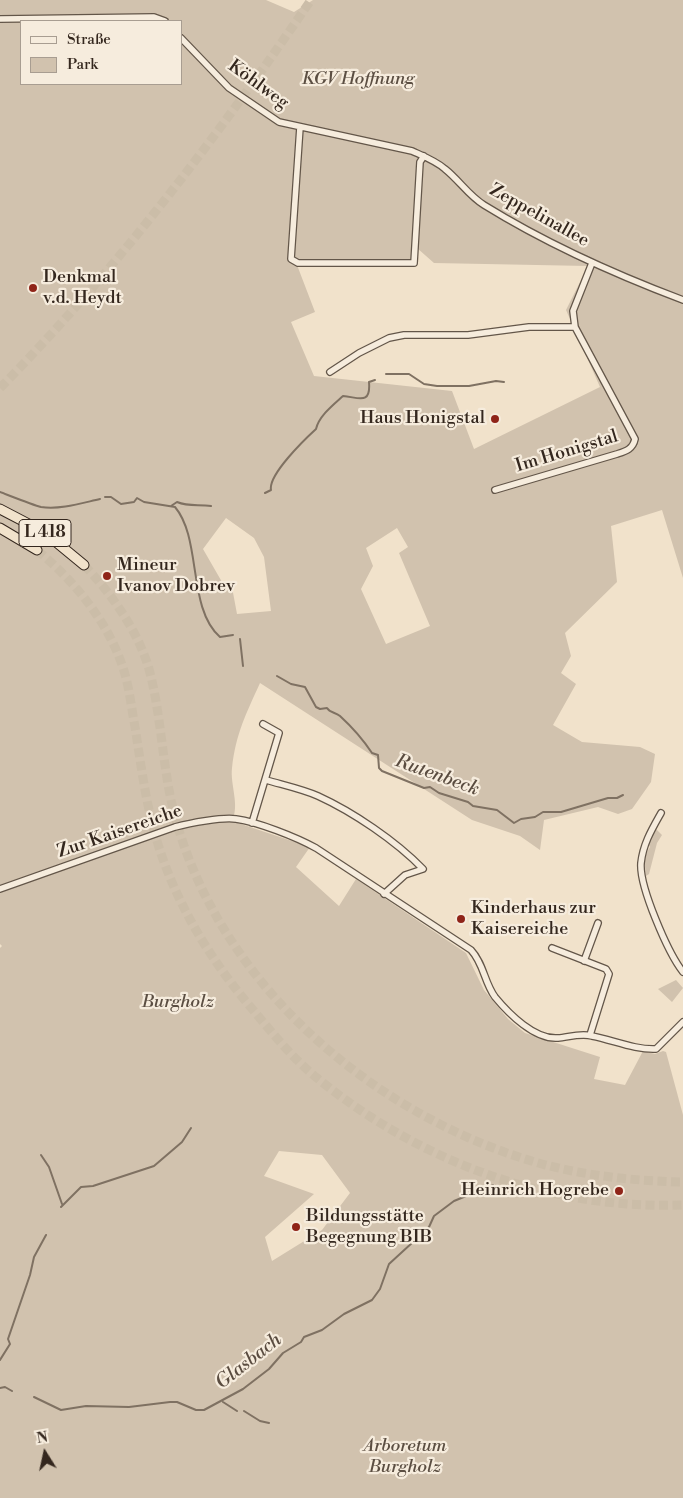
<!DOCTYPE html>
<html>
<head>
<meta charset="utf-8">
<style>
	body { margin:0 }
	#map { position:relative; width:683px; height:1498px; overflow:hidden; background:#f1e2cb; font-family:"Libre Bodoni",serif }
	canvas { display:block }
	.legend { position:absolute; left:20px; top:20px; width:162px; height:65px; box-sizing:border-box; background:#f6ecdd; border:1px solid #a89d91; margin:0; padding:6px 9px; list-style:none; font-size:15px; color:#34271e }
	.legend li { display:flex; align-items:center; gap:10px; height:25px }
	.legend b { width:25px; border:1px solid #a89d91 }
	.north { position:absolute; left:20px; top:1428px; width:50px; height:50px; -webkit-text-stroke:4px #f6ecdd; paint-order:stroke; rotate:350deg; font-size:14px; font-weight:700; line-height:20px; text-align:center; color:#34271e }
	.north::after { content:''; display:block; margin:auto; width:18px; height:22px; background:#34271e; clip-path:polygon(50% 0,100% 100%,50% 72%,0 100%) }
</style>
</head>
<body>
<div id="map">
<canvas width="683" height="1498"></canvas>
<ul class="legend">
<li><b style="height:6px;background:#f6ecdd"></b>Straße</li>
<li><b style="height:14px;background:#d1c2ae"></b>Park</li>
</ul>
<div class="north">N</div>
</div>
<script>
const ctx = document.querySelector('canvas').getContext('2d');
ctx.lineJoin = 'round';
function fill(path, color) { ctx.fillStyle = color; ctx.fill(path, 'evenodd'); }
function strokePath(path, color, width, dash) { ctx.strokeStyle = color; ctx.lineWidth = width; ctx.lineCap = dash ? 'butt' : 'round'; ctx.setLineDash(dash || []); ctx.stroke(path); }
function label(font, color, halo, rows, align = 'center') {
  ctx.font = font + ' "Libre Bodoni",serif'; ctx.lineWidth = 4.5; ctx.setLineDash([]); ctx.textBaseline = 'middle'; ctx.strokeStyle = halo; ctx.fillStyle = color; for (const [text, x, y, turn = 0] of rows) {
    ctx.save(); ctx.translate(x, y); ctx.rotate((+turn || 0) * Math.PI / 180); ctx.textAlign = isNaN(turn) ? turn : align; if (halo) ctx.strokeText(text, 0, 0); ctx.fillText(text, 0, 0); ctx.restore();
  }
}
const green = new Path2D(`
	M0 0H266L294 12 313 0H683V578L662 510 611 526 617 582 565 633 571 656 561 673 576 684 553 725 582 742 640 747 655 754 651 782 632 809 618 814 598 807 544 820 540 850 520 836 472 820 260 683C246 714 236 733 232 768 230 785 240 805 232 821L310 847 296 867 339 906 356 879 466 953 484 990 508 1019 525 1033 600 1057 594 1079 625 1085 643 1051 655 1054 663 1051 666 1052 683 1115V1498H0V948L2 946 0 944ZM21 21H181V84H21ZM417 248 434 263 588 266 566 310 600 387 474 449 452 391 314 376 291 322 315 312 297 265H416ZM226 518 254 538 264 557 271 611 237 614 231 582H222L203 549ZM397 528 408 547 399 553 430 626 386 644 361 589 373 566 366 548ZM279 1151 322 1155 350 1193 322 1230 272 1261 265 1237 314 1194 264 1176Z
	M656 829 662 835 657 843 649 874 646 876 644 857 650 847 647 843Z
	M676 980 683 988 672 1002 658 989Z`);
const stream = new Path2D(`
	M386 374H409L424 384 437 386H469L496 381 504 382
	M0 492C8 495 33 505 41 507 60 510 82 503 100 499
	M265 493 271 490C268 475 304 440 316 429 319 416 333 405 343 396 358 397 371 406 369 382L375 380
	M105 497H111L121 504 134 502 137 498 144 502 175 507C202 539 187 608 220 637L233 635
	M171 506 177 502C189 507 199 504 211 506
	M240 639 243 666
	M277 676 291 684 305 687 316 707 320 709 327 708C330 713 335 712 340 716 352 727 364 741 372 753L378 755 379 768 382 771 424 788 430 787 439 793 468 802 473 806 497 810 514 823 521 819 535 817 543 812H561L608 798H617L623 795
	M41 1155 49 1167 62 1204
	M61 1207 81 1187 93 1186 154 1166 182 1142 191 1128
	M416 1240 429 1227 434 1216 454 1201 493 1185
	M0 1360 10 1344 8 1339 30 1275 34 1257 46 1235
	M0 1388 5 1387 12 1391
	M34 1397 61 1410 86 1406 129 1407 170 1402H177L196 1410H204L243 1389 269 1369 283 1353 301 1342 304 1337 322 1330 344 1314 372 1300 380 1289 389 1264 413 1242
	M223 1402 237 1411
	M244 1411 260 1421 269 1423`);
const trunkTunnel = new Path2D(`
	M0 388C117 269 217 137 311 0
	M37 550C73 580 105 618 121 662 129 683 131 706 135 727 141 765 146 805 157 841 175 901 208 956 248 1004 270 1030 291 1057 317 1078 420 1162 550 1210 683 1205
	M84 565C111 593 138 631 149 669 163 721 162 776 178 827 227 992 380 1119 542 1164 587 1176 636 1181 683 1182`);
const minor = new Path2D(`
	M0 19 154 17 165 21
	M181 38 229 88 279 122 412 151C423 156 436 161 445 169 459 180 469 196 484 205 547 244 614 274 683 300
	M300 127 291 259 298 263H414L420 162 424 156
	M330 372 359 353 389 338 404 335H468L529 327H575
	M495 490 617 454C626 451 633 449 635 439L575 327 573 311 592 263
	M266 780C283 785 302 789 318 796 353 812 396 841 423 869L405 875 384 894
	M661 813C652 829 643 844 641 863 639 886 668 953 683 972
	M252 823 279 733 263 724
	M0 889 175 827C190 823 222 817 236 819 258 822 296 837 316 848L471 950C484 964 484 982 495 997 509 1014 535 1040 558 1038 569 1037 581 1033 592 1036 613 1040 635 1050 656 1049L683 1022
	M552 948 606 969 609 974 590 1035
	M584 961 598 923`);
const trunk = new Path2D(`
	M0 509 44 532 84 565
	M0 528 37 550`);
const markers = [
	[33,288,5,"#8f2418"],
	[495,419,5,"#8f2418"],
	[107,576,5,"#8f2418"],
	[461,919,5,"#8f2418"],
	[619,1191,5,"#8f2418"],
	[296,1227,5,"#8f2418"]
];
const shields = [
	[45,533,52]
];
const shieldNames = [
	["L 418",45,533]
];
const parkNames = [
	["KGV Hoffnung",358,80],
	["Burgholz",178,1003],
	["Arboretum",405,1447],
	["Burgholz",405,1468]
];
const streetNames = [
	["Köhlweg",258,85,36],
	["Zeppelinallee",539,216,29],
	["Im Honigstal",567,452,-17],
	["Zur Kaisereiche",120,832,-19]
];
const poiNames = [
	["Denkmal",43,278],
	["v.d. Heydt",43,299],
	["Haus Honigstal",485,419,"right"],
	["Mineur",117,566],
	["Ivanov Dobrev",117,587],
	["Kinderhaus zur",471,909],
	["Kaisereiche",471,930],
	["Heinrich Hogrebe",609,1191,"right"],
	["Bildungsstätte",306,1217],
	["Begegnung BIB",306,1238]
];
const waterNames = [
	["Rutenbeck",437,776,20],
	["Glasbach",249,1362,-38]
];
fill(green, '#d1c2ae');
strokePath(stream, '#7f7162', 2);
strokePath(trunkTunnel, '#cbbda8', 9, [9, 4.5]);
strokePath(minor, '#635649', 8);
strokePath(trunk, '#34271e', 11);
strokePath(minor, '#f6ecdd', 5.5);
strokePath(trunk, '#f1e2cb', 9);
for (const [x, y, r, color] of markers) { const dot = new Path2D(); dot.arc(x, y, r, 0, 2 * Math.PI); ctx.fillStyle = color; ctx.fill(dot); strokePath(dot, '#f6ecdd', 2); }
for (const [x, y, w] of shields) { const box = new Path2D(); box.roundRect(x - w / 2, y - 13.5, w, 27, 4); ctx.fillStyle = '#f6ecdd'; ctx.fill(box); strokePath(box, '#34271e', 1); }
label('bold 16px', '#34271e', null, shieldNames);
label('italic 18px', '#5b4e42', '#f6ecdd', parkNames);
label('18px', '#34271e', '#f6ecdd', streetNames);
label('18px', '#34271e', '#f6ecdd', poiNames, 'left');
label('italic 19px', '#5a4c40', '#f6ecdd', waterNames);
</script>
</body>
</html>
